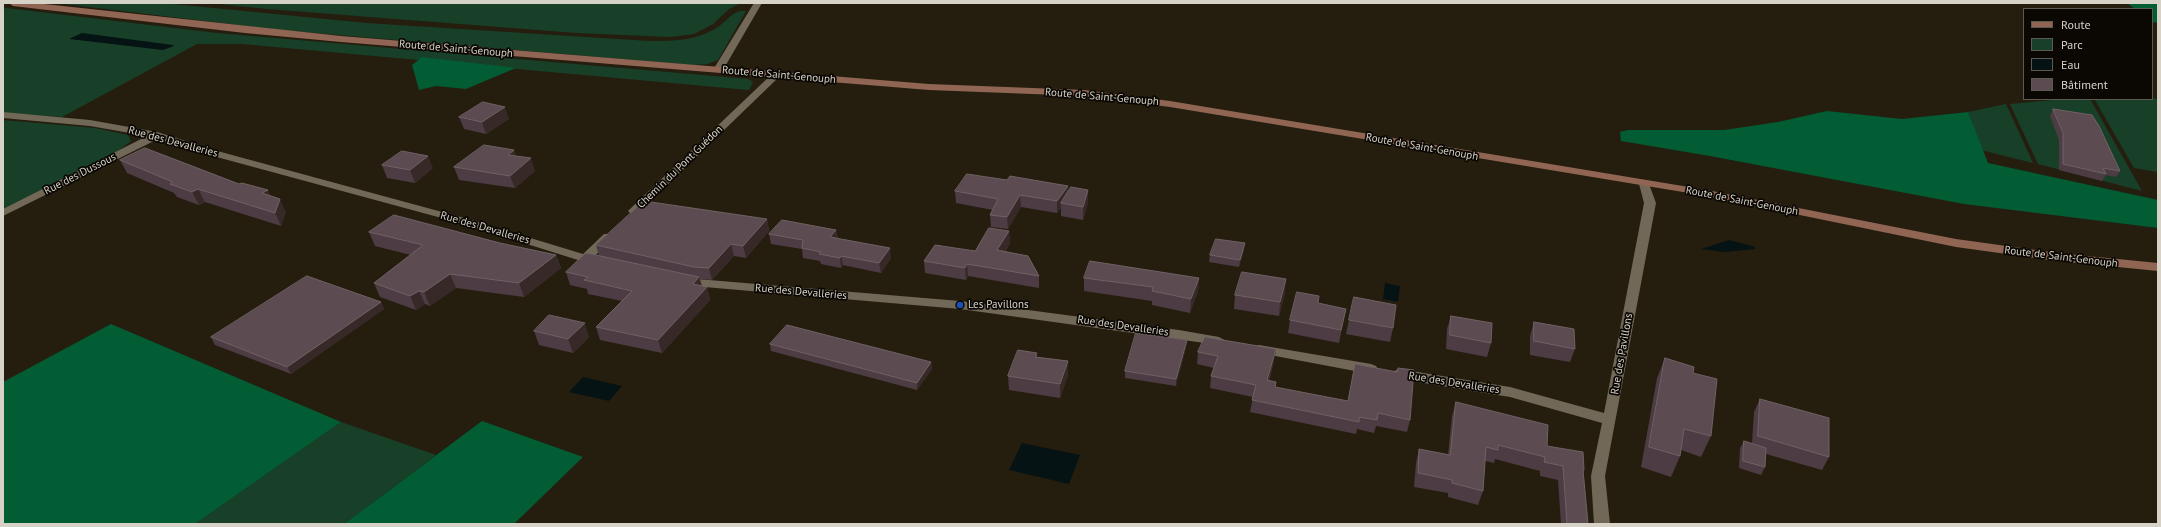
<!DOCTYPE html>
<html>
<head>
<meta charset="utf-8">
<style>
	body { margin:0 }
	#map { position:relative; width:2161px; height:527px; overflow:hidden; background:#251e0f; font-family:"PT Sans",sans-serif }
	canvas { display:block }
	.frame { position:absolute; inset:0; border:4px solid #d6d2c8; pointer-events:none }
	.legend { position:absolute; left:2023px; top:8px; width:130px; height:92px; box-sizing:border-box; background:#0b0804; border:1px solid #5c5952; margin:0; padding:5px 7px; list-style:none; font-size:12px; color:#d6d2c8 }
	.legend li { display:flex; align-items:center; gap:8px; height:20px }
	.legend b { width:20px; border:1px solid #5c5952 }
</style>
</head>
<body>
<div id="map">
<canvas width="2161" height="527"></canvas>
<div class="frame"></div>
<ul class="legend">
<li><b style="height:5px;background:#916553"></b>Route</li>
<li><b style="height:11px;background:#184029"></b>Parc</li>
<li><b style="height:11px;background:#051314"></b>Eau</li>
<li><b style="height:11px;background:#5c4c51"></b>Bâtiment</li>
</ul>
</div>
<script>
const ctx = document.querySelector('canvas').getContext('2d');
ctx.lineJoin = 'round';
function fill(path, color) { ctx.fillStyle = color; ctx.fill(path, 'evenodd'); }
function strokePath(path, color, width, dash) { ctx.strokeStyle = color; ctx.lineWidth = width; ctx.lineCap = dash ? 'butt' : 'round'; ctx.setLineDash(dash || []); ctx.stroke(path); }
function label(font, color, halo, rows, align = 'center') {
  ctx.font = font + ' "PT Sans",sans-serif'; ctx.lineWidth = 3.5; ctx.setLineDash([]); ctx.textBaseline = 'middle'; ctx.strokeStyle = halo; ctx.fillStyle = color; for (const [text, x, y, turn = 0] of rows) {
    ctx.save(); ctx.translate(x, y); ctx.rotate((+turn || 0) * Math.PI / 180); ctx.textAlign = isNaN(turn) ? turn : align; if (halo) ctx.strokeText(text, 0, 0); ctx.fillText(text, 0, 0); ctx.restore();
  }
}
const green = new Path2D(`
	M56 3H163L366 23 649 41C674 41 697 41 718 27 727 21 734 9 746 11L718 60 707 64 693 65 280 30Z
	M211 3H741L729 9 713 24 694 34 671 37 577 33 267 9Z
	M6 8 217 33 748 79 753 82 749 90 242 44H197L62 117 3 113V9Z
	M2152 98 2158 99V172L2134 168 2095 100Z
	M2090 99 2142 191 2038 164 2010 104 2054 100Z
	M2006 104 2033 163 1981 150 1968 112Z
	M3 120 95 128 128 135 131 141 118 151 3 209Z
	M341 422 436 455 344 524H195Z`);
const forest = new Path2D(`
	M2127 3H2158V23L2152 22V9H2135Z
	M422 57 516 68 466 89 436 86 419 90 412 65Z
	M1827 111 1902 119 1968 112 1988 163 2158 200V228L1964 204 1710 156 1621 141 1620 132 1628 130H1724L1778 122Z
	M111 324 341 422 195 524H3V382Z
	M482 421 583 457 514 524H344Z`);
const water = new Path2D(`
	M82 33 173 45 174 46 163 50 69 39Z
	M1729 240 1755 247V249L1724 252 1701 249Z
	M1385 283 1400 286 1398 302 1383 299Z
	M583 377 622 386 609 401 569 392Z
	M1022 443 1080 455 1069 484 1009 470Z`);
const street = new Path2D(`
	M754 3H762L723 70 721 72H715L713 70Z
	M776 72 779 73V77L638 213H630L628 211 630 209 773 73Z
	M3 112 90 120 157 132 221 152 468 219 583 254 604 234H612L614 236 594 257 603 262 597 266 460 223 213 156 158 139 3 216V209L147 136 90 126 3 118Z
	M1644 181 1649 184 1656 203 1605 476 1610 524H1594L1591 476 1602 423 1510 397 1399 379 1394 377 1392 374 1394 371 1399 369 1510 387 1604 413 1644 203 1639 184Z
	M685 278 960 301 1179 330 1219 337 1226 341 1219 345 960 309 681 285 679 282 681 279Z
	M1259 345 1371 364 1376 366 1378 369 1376 372 1371 374 1254 352 1252 349 1254 346Z`);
const secondary = new Path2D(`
	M9 3H35L341 36 929 84 1084 90 1170 101 1707 190 1956 239 2057 253 2158 263V271L2057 261 1956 247 1707 196 1170 107 1084 96 929 90 341 42 245 33 13 6Z`);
const wall = new Path2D(`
	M2053 109 2120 171 2116 177 2106 175 2102 181 2059 170V140L2050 116Z
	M459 117 509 119 486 134 464 129Z
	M514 150 516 156 535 171 515 188 459 180 454 167Z
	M120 160 270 196 286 212 281 226 205 202 199 205 177 197 174 193 127 173Z
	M382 165 433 168 415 183 387 178Z
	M1007 180 1068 186V191L1088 190V203L1083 220 1061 216V208L1057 213 1021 207 1008 229 991 227 990 215 993 210 956 203 955 191Z
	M767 219 769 231 746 258 734 256 712 280 700 279 702 286 707 287 710 300 662 353 600 340 596 327 622 301 588 294 587 289 570 285 566 272 599 256 596 245Z
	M836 230 838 238 891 258 881 273 843 265 841 268 821 264 820 261 803 258 802 249 771 244 769 234Z
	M1009 231 1010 243 1005 252 1039 276V288L968 276 966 280 925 273 924 261 975 251Z
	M369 232 500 243 556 255 561 268 524 297 456 288 430 306 425 304 416 310 380 297 374 283 411 255 375 246Z
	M1244 250 1239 267 1209 262 1210 255Z
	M1084 278H1199L1198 291 1190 313 1152 305V301L1084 291Z
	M1285 293 1279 316 1234 309 1235 295Z
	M381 302 384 309 291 374 215 345 211 337Z
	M1346 309 1339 343 1288 333 1290 320Z
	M1451 316 1491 343 1487 357 1446 349 1447 329Z
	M1349 320 1393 328 1390 342 1346 334Z
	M1534 322 1575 349 1570 362 1530 355V336Z
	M534 331 589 337 573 353 539 345Z
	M1187 340 1186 347 1176 386 1125 378V371Z
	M770 344 931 362 932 369 917 390 771 351Z
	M1198 352 1274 361 1269 381 1275 387 1410 420 1407 432 1376 426 1374 433 1357 429 1356 434 1250 412 1253 397 1210 388 1211 376 1214 368 1197 364Z
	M1037 353V357L1068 361V375L1060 398 1009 390 1008 376Z
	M1665 358 1693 373 1711 436 1701 457 1681 450 1680 456 1671 477 1641 467 1657 378Z
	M1760 399 1829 457 1822 470 1766 454 1765 467 1761 475 1739 468 1740 448 1744 441 1752 443 1754 412Z
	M1456 402 1547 446 1584 470 1583 474 1588 524H1561L1558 480 1540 476V471L1495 459 1494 463 1485 461 1483 491 1478 505 1448 497V493L1414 487 1416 463 1419 449 1448 455 1452 416Z`);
const shadedWall = new Path2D(`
	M505 107 509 119 486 134 482 122Z
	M514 150 518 162 508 155Z
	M428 156 433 168 415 183 410 170Z
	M531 158 535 171 515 188 510 176Z
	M1068 186V198L1061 203V208L1057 213V201Z
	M198 189 205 202 199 205 192 192Z
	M268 190 274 203 262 193Z
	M1088 190V203L1083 220V207Z
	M1020 195 1021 207 1008 229 1007 217Z
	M280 199 286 212 281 226 275 213Z
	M767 219 769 231 746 258 743 246Z
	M836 230 838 239 830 237Z
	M1009 231 1010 243 998 262 997 250Z
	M1245 243 1244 250 1239 267 1240 260Z
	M731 244 734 256 712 280 709 268Z
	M890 248 891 258 881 273 879 263Z
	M556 255 561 268 524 297 519 283Z
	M841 256 843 265 841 268 840 258Z
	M967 264 968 276 966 280 965 268Z
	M450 274 456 288 430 306 424 292Z
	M699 277 703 290 693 284Z
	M1199 278 1198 291 1190 313 1191 299Z
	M1286 279 1285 293 1279 316 1280 302Z
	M707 287 710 300 662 353 658 340Z
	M419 291 425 304 416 310 410 296Z
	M381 302 384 309 291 374 287 367Z
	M585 323 589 337 573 353 568 339Z
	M1187 340 1186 347 1176 386V379Z
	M1276 349 1274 361 1265 392 1267 380Z
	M1068 361V375L1060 398V384Z
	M931 362 932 369 917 390V383Z`);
const building = new Path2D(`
	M483 102 505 107 482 122 459 117Z
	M2053 109 2092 115 2099 126 2120 171 2103 168 2106 174 2063 164V133Z
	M484 145 514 150 508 155 531 158 510 176 454 167Z
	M145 148 239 184 242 183 268 190 262 193 280 199 275 213 198 189 192 192 170 184 173 182 120 160Z
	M402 151 428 156 410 170 382 165Z
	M967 174 1007 180 1010 176 1068 186 1057 201 1020 195 1007 217 990 215 998 199 955 191Z
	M1071 187 1088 190 1083 207 1061 203Z
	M644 201 767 219 743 246 731 244 709 268 694 267 596 245Z
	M394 215 500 243 556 255 519 283 450 274 424 292 419 291 410 296 374 283 423 245 369 232Z
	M782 220 836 230 830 237 890 248 879 263 841 256 840 258 819 254 821 252 802 248 803 240 769 234Z
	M989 228 1009 231 997 250 1028 256 1039 276 967 264 965 268 924 261 935 245 975 251Z
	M1216 239 1245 243 1240 260 1210 255Z
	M586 253 699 277 693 284 707 287 658 340 596 327 632 291 584 280 588 277 566 272Z
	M1090 261 1199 278 1191 299 1152 291 1153 287 1084 278Z
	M1242 272 1286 279 1280 302 1235 295Z
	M307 276 381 302 287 367 211 337Z
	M1297 292 1319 296 1318 303 1346 309 1341 330 1290 320Z
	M1354 297 1396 305 1393 328 1349 320Z
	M549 315 585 323 568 339 534 331Z
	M1451 316 1492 323 1491 343 1450 335Z
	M1534 322 1574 329 1575 349 1534 341Z
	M787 325 931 362 917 383 770 344Z
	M1136 333 1187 340 1176 379 1125 371Z
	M1205 337 1276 349 1267 380 1276 382 1275 387 1348 401 1355 364 1397 372 1398 368 1414 370 1410 420 1378 413 1377 420 1359 417V422L1252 400 1256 385 1211 376 1218 356 1198 352Z
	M1018 350 1037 353 1035 357 1068 361 1060 384 1008 376Z
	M1665 358 1694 367 1693 373 1717 379 1711 436 1684 429 1680 456 1649 447Z
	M1760 399 1829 418V457L1758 436Z
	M1456 402 1548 425 1547 446 1583 452 1584 470H1583L1588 524H1567L1563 466 1544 462 1545 457 1498 445V450L1486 447 1483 491 1452 483V480L1418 473 1419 449 1450 455Z
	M1744 441 1766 448 1765 467 1743 461Z`);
const markers = [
	[960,305,4,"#1a4fb4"]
];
const streetNames = [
	["Route de Saint-Genouph",456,49,5],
	["Route de Saint-Genouph",779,75,5],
	["Route de Saint-Genouph",1102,97,5],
	["Rue des Devalleries",173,142,15],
	["Route de Saint-Genouph",1422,147,10],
	["Chemin du Pont Guédon",680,167,-44],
	["Rue des Dussous",80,174,-27],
	["Route de Saint-Genouph",1742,201,11],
	["Rue des Devalleries",485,228,16],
	["Route de Saint-Genouph",2061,257,7],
	["Rue des Devalleries",801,292,5],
	["Rue des Devalleries",1123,326,8],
	["Rue des Pavillons",1622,354,-80],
	["Rue des Devalleries",1454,383,9]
];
const poiNames = [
	["Les Pavillons",968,305]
];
fill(green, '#184029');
fill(forest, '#025c34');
fill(water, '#051314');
fill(street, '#716857');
fill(secondary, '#916553');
fill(wall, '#4d3c43');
fill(shadedWall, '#372928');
fill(building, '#5c4c51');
strokePath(building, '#6f6164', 1);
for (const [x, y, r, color] of markers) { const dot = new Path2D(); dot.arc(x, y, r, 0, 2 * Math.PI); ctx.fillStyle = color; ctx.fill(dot); strokePath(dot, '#0b0804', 1.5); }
label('11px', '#d6d2c8', '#0b0804', streetNames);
label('11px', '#d6d2c8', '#0b0804', poiNames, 'left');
</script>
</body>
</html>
